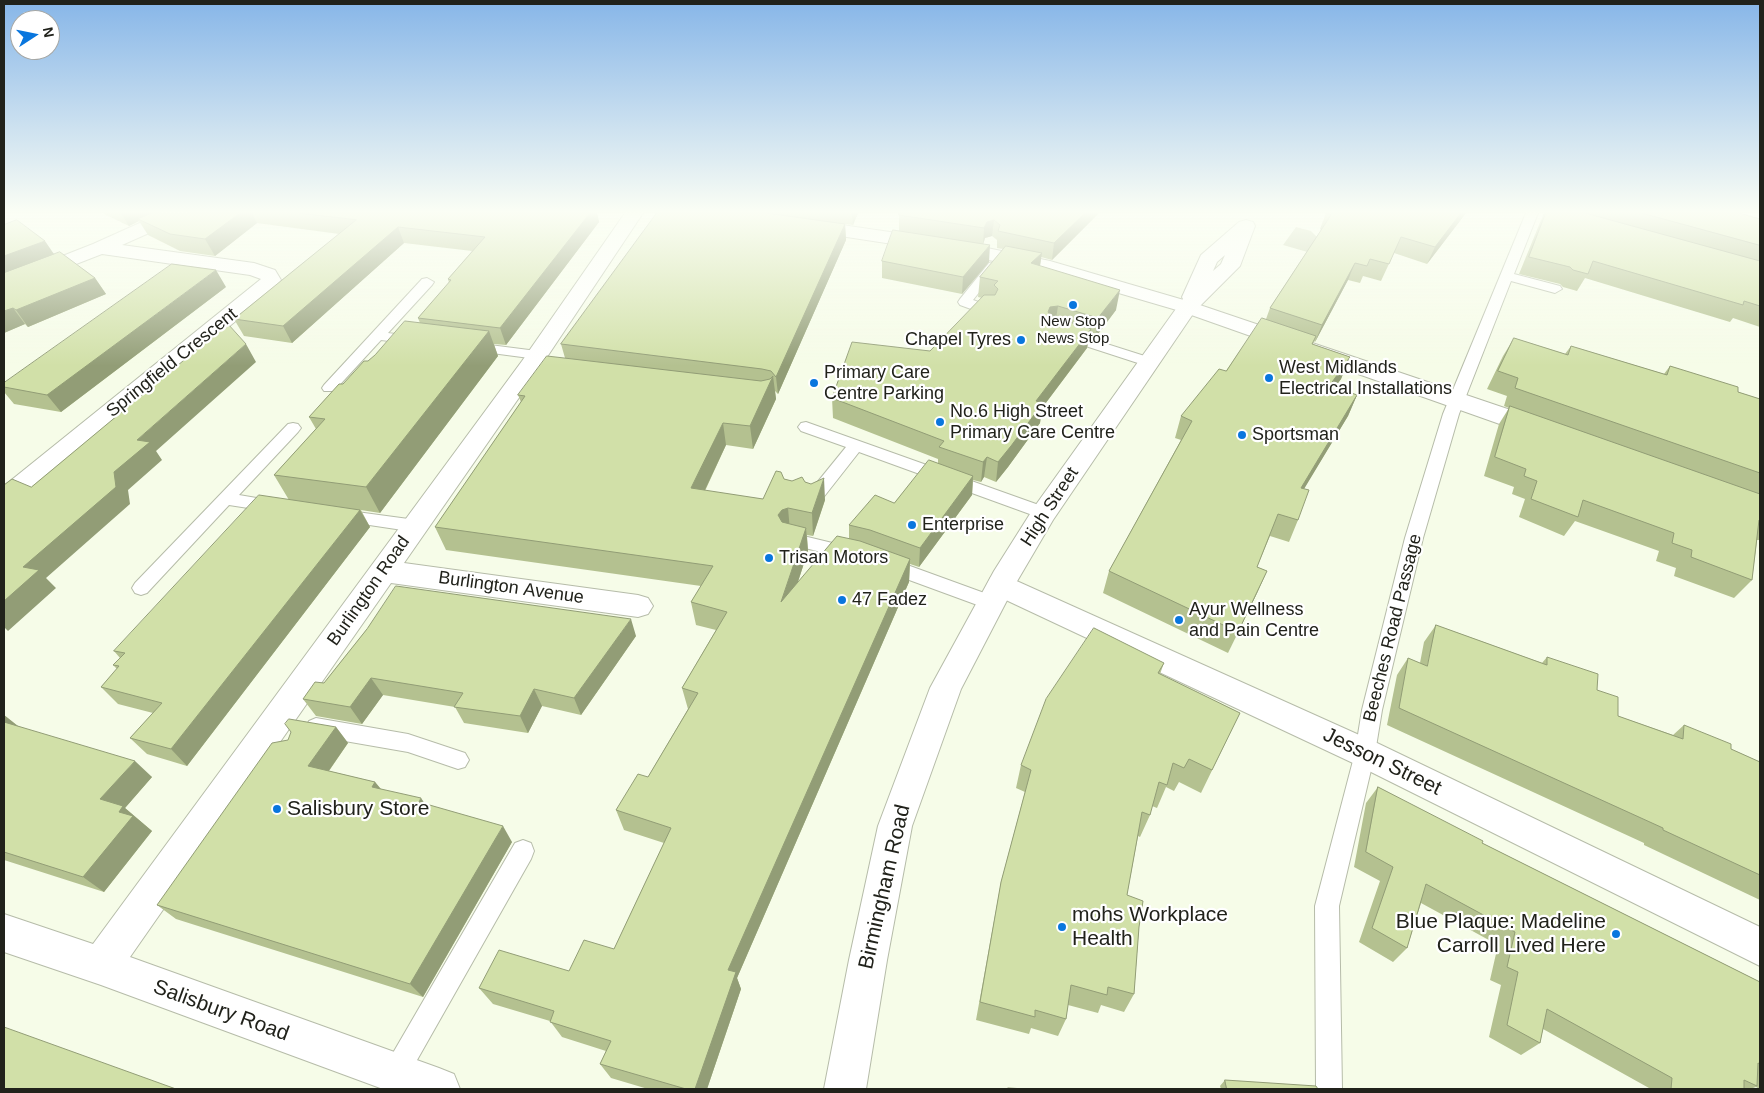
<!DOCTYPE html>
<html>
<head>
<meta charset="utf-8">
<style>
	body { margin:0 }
	#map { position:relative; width:1764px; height:1093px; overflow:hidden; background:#f6fce8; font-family:Arial,sans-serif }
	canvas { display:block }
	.frame { position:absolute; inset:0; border:5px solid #21221b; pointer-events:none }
	.north { position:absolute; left:10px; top:10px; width:50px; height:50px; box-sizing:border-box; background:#fff; border:1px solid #a6a7a4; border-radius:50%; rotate:79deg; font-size:14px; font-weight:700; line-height:20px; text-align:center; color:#21221b }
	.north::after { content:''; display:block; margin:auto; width:18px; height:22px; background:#0976de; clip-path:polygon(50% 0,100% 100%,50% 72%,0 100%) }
</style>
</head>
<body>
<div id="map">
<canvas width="1764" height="1093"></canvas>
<div class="frame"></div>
<div class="north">N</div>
</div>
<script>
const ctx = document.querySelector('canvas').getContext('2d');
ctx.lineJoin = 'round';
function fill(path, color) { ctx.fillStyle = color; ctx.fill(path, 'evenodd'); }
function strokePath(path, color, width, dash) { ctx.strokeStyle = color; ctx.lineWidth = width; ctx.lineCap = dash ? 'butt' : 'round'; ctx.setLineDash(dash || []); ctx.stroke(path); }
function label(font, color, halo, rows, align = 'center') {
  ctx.font = font + ' Arial,sans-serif'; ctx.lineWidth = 4.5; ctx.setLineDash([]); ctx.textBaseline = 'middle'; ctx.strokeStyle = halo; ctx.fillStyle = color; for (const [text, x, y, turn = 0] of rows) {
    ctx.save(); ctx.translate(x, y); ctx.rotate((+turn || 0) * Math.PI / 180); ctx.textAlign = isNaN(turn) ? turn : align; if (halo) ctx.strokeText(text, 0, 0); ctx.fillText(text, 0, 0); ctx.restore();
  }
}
const green = new Path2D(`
	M1296 227 1311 231 1319 239 1311 253 1283 245Z`);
const service = new Path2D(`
	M1526 213H1538L1514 274 1560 286 1562 289 1555 293 1511 281 1459 414 1423 538 1382 710 1375 753 1339 906 1342 1089H1316L1315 906 1355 753 1362 710 1405 538 1443 414Z
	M994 262 1000 266 973 300 992 307 994 310 992 313H982L960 305 958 302 960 299 989 263Z
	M427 278 434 282 432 285 388 333 418 337 420 340 418 343 413 344 381 340 334 391H324L322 388 324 385 422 279Z
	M1066 331 1154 359 1156 362 1154 365H1144L1061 338 1059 335Z
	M474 343 537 351 542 352 544 355 542 358 537 359 469 350 467 347 469 344Z
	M806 422 1050 509 1052 513 1050 517 1044 519 1038 517 859 452 819 503 813 505 807 503 805 499 807 495 846 447 801 431 798 427 801 423Z
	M293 423 298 424 301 428 298 432 239 495 280 502 282 506 280 510 274 512 229 505 147 593 141 595 135 593 132 588 135 583 288 424Z
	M342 510 416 520 422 522 425 526 422 530 416 532 336 520 334 516 336 512Z
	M791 533 849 547 855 548 858 553 855 558 849 559 785 543 782 539 785 535Z
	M888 558 998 598 1000 603 998 608 991 610 882 570 879 565 882 560Z
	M316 718 408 734 465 753 469 760 465 767 458 769 408 752 316 736 309 733 306 727 309 721Z
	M523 840 531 843 534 851 531 859 404 1083 395 1087 386 1083 382 1074 386 1065 515 843Z`);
const minor = new Path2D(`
	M162 213H187L185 217 122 245 254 263 275 270 281 280 273 290 13 506 4 509V486L261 279 250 275 102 254 4 292V279L93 244Z
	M625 213H643L541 366 404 563 638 595 648 598 653 606 648 614 638 617 391 583 130 957 439 1068 454 1074 460 1089H383L101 985 4 952V914L93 944 522 361Z
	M808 220 958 242 1050 261 1194 303 1546 422 1549 428 1546 434 1537 436 1528 434 1180 311 1040 270 958 254 801 230 799 226 801 222Z
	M1001 574 1377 743 1760 927V966L1353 763 991 593 987 585 991 577Z`);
const tertiary = new Path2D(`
	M1246 220 1253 222 1255 226 1240 266 1195 311 1053 520 1016 583 961 689 912 826 887 960 866 1089H824L849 960 878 826 930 688 994 571 1035 506 1183 299 1182 297 1201 255 1239 222ZM1225 255 1221 264 1213 271 1217 262Z`);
const wall = new Path2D(`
	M102 213H597L599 222 506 345 494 344 498 356 380 513 361 510 370 527 187 766 147 754 130 738 153 713 118 704 101 687 117 669 113 665 120 658 114 651 289 500 274 475 316 429 309 417 343 384 368 361 420 323 418 318 449 283 448 279 472 251 404 243 292 343 244 336 234 319 339 234 257 223 215 256 180 251 148 235 139 221 129 226Z
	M657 213H858L853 225 809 219 845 224 846 240 778 394 775 391 776 399 753 449 726 445 705 491 763 499 784 479 792 481 805 482 825 500 813 536 807 535 808 551 798 582 849 539V525L894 503 938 463V459L833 418 832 398 930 351 982 298 978 297 980 277 1003 249 997 248V240L992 236 985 238 983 244 989 262 962 294 882 278V261L899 231V213H1099L1052 260 1041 257 1040 266 1116 310 1095 338 1089 336 1087 348 1042 408 1040 423 1008 467 996 482 984 477 981 482 973 480 972 495 919 567 910 564 909 582 737 978 741 989 707 1089H648L611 1078 600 1064 606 1051 562 1037 550 1021 493 1004 479 988 569 971 614 949 664 843 624 830 616 810 648 777 688 709 682 688 716 630 696 625 691 602 701 586 446 550 435 527 521 402 518 395 565 358 561 344Z
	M1326 213H1466L1427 264 1394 253 1381 281 1363 276 1360 283 1348 280 1315 342 1314 341 1313 344 1350 357 1341 379 1335 387 1357 395 1348 416 1304 488 1298 520 1289 542 1270 536 1257 567 1267 571 1257 593 1228 653 1103 593 1109 571 1181 440 1175 438 1181 416 1226 371 1266 319 1270 308 1321 230 1320 229Z
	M1544 213H1739L1760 219V327L1733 318 1730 322 1585 278 1577 291 1563 287 1560 284 1519 274 1541 220Z
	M4 225 95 278 106 294 28 327 25 324 4 333Z
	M226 287 61 412 14 404 4 392V383Z
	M1514 338 1565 354 1571 346 1664 374 1670 366 1738 392 1760 399V540H1757L1752 580 1734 598 1674 576 1676 568 1656 561 1659 551 1575 521 1564 536 1519 517 1525 499 1512 494 1514 487 1484 476 1499 424 1509 408 1504 406 1507 396 1487 389 1503 356Z
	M1436 625 1542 663 1547 657 1597 690 1618 716 1673 735 1684 725 1731 749 1760 762V900L1644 845V843L1387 725 1397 675 1408 658 1420 663 1424 642Z
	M367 629 636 636 581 715 542 706 528 733 464 723 455 707 383 695 362 724 316 716 303 699 324 683Z
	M1164 663 1160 674 1240 713 1201 793 1179 782 1174 791 1166 787 1157 808 1152 806 1150 815 1140 837 1138 836 1127 895 1139 927 1134 994 1124 1012 1101 1005 1098 1013 1068 1005 1066 1019 1058 1036 1031 1028 1029 1034 976 1020 1001 882 1025 792 1016 788 1021 765Z
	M4 715 18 726 152 777 125 808 152 831 104 892 4 860Z
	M336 727 348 743 329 771 375 782 381 789 425 804 512 842 423 997 176 919 157 905Z
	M1378 787 1482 843 1760 982V1089L1756 1087 1750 1089H1649V1088L1543 1029 1540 1043 1521 1055 1489 1037 1501 985 1490 980 1498 945 1421 903 1407 948 1393 962 1359 942 1380 881 1354 867 1366 803Z
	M1225 1080 1318 1089H1221L1220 1086Z`);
const shadedWall = new Path2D(`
	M121 213H157L138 219 139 221 129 226Z
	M240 213H252L257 223 215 256 205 239Z
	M590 213H597L599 222 506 345 500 328Z
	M852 213H858L853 225Z
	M1085 213H1099L1052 260 1054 243Z
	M1461 213H1466L1427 264 1435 247Z
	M994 220 992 236 985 238 983 245 984 228 987 222Z
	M845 224 846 240 778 394 776 377Z
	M398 227 404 243 292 343 283 326Z
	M45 241 56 257 4 277V256Z
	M990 245 989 262 962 294 963 277Z
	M1042 253 1039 272 1031 263Z
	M1355 263 1348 280 1315 342 1322 325Z
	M216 270 226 287 61 412 47 395Z
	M95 278 106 294 28 327 16 310Z
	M1120 290 1116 310 1095 338 1098 318Z
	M1058 306 1055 325 1048 312 1050 307Z
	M13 308 25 324 4 333V311Z
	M1091 329 1087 348 1042 408 1040 423 1008 467 996 482 998 462 1036 401Z
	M489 331 498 356 380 513 366 487Z
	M246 344 256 362 156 451 162 460 128 490 130 504 46 578 56 588 8 631 4 627V601L23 567 114 472 137 440Z
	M1350 357 1341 379 1321 406 1330 385Z
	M773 376 776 399 753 449 750 426Z
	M1357 395 1348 416 1292 509 1301 488Z
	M723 423 726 445 695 511 691 488Z
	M987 457 984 477 981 482 983 462Z
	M973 476 972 495 919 567 920 548Z
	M824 478 825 500 813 536 812 513Z
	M788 508 790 531 784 533 778 515 782 510Z
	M360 510 370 527 187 766 171 749Z
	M806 528 808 551 784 624 781 602Z
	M910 559 909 582 737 978 741 989 707 1089H695L728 970Z
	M1267 571 1257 593 1228 653 1238 632Z
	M631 619 636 636 581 715 574 698Z
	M371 678 383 695 362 724 350 707Z
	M534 689 542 706 528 733 520 716Z
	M4 715 24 731 4 725Z
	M336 727 348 743 321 782 308 766Z
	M135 761 152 777 125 808 152 831 104 892 83 877 100 799Z
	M375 782 388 798 372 787Z
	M421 798 432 814 419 802Z
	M503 826 512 842 423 997 410 984Z`);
const building = new Path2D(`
	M152 213H240L205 239 170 234 138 219Z
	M299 213H590L500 328 418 318 451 280 448 279 485 237 398 227 283 326 234 319 356 220Z
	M657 213H766L845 224 776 377 771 371 762 369 561 344Z
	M899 213H1085L1054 243 998 231 1000 225 994 220 987 222 984 228 899 215Z
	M1326 213H1461L1435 247 1401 237 1389 264 1370 259 1367 266 1355 263 1322 325 1270 308 1331 215Z
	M1546 213H1585L1760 261V306L1744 301 1743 305 1593 261 1588 274 1573 270 1570 267 1529 257Z
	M1642 213H1739L1760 219V245Z
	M17 220 45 241 4 256V225Z
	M893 230 990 245 963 277 882 261Z
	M1006 246 1042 253 1031 263 1120 290 1098 318 1058 306 1050 307 1048 312 1051 316 1091 329 1036 401 1043 403 1011 446 998 462 987 457 983 462 939 447 944 441 832 398 852 342 930 351 984 295H995L998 289 994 285 998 281 980 277Z
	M60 252 95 278 16 310 13 308 4 311V273Z
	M172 264 216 270 47 395 4 387V383Z
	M1262 318 1316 336 1312 344 1350 357 1330 385 1357 395 1301 488 1309 490 1298 520 1278 514 1257 567 1267 571 1238 632 1109 571 1192 421 1181 416 1219 369 1226 371Z
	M405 321 489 331 366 487 274 475 325 419 309 417 339 384H343L364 361H368L375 355Z
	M228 324 246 344 137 440 150 442 114 472 116 487 23 567 39 570 4 601V485L12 479 31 487Z
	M1514 338 1568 355 1571 346 1667 375 1670 366 1738 387V392L1760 399V473L1515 388 1518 378 1498 371Z
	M547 356 761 381 770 379 773 376 750 426 723 423 691 488 763 499 776 471 781 472 784 479 792 481 802 477 805 482 811 484 824 478 812 513 788 508 782 510 778 515 782 522 806 528 781 602 837 536 860 541 910 559 728 970 736 972 695 1089H686L600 1064 611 1041 550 1022 554 1011 479 988 499 950 569 971 584 940 614 949 671 828 616 810 638 774 648 777 698 693 682 688 727 612 691 602 713 566 435 527 525 396 518 395Z
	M1510 406 1760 494V520H1759L1752 580 1691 557 1692 550 1672 543 1674 533 1583 500 1578 517 1531 499 1537 481 1524 476 1526 469 1495 457Z
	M929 460 973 476 920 548 870 530 849 525 875 495 894 503Z
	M259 495 360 510 171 749 130 738 162 703 101 687 119 666 113 665 125 653 114 651Z
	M396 586 631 619 574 698 534 689 520 716 454 707 463 693 371 678 350 707 303 699 315 682 324 683 367 629Z
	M1436 625 1547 665V657L1598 674 1597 690 1618 697V716L1683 739 1684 725 1731 744V749L1760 762V875L1663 830V828L1399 708 1408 658 1427 666Z
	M1094 628 1164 663 1158 673 1240 713 1212 770 1189 759 1184 768 1173 763 1167 785 1159 782 1150 815 1142 812 1127 895 1143 901 1139 927 1134 994 1108 987 1107 995 1071 985 1066 1019 1035 1010V1017L980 1002 1001 882 1031 770 1021 765 1046 699Z
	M289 719 336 727 308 766 375 782 372 787 421 798 419 802 503 826 410 984 157 905 272 743 288 740 291 732 285 724Z
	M4 722 135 761 100 799 123 806 119 812 133 816 83 877 4 852Z
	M1378 787 1483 841 1482 843 1760 982V1064L1758 1063 1757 1086 1744 1080V1089H1671L1672 1078 1547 1009 1540 1043 1507 1025 1518 972 1507 967 1515 932 1426 884 1407 948 1372 928 1393 867 1366 852Z
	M4 1027 176 1089H4Z
	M1225 1080 1316 1086 1318 1089H1227Z
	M1008 1088 1026 1089H1008Z`);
const markers = [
	[1073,305,5,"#0976de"],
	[1021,340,5,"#0976de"],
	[1269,378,5,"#0976de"],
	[814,383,5,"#0976de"],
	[940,422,5,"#0976de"],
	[1242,435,5,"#0976de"],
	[912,525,5,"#0976de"],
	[769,558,5,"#0976de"],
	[842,600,5,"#0976de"],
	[1179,620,5,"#0976de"],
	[277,809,5,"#0976de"],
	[1062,927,5,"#0976de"],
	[1616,934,5,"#0976de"]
];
const farPoinames = [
	["New Stop",1073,322],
	["News Stop",1073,339]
];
const poiNames = [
	["Chapel Tyres",1011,340,"right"],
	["West Midlands",1279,368],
	["Electrical Installations",1279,389],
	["Primary Care",824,373],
	["Centre Parking",824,394],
	["No.6 High Street",950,412],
	["Primary Care Centre",950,433],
	["Sportsman",1252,435],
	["Enterprise",922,525],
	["Trisan Motors",779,558],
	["47 Fadez",852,600],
	["Ayur Wellness",1189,610],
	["and Pain Centre",1189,631]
];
const streetNames = [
	["Springfield Crescent",172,363,-39],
	["High Street",1050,507,-57],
	["Burlington Avenue",511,588,8],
	["Burlington Road",369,591,-55],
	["Beeches Road Passage",1393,628,-76]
];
const nearStreetnames = [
	["Jesson Street",1382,762,26],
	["Birmingham Road",885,887,-77],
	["Salisbury Road",221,1011,20]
];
const nearPoinames = [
	["Salisbury Store",287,809],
	["mohs Workplace",1072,915],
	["Health",1072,939],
	["Blue Plaque: Madeline",1606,922,"right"],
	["Carroll Lived Here",1606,946,"right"]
];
fill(green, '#c1cca6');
strokePath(service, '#b6bca9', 2);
strokePath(minor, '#b6bca9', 2);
strokePath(tertiary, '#b6bca9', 2);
fill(service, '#fff');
fill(minor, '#fff');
fill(tertiary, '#fff');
fill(wall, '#b4c190');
fill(shadedWall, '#929d76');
fill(building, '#d1e0a8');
strokePath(building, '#929d76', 1);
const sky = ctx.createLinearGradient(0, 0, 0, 366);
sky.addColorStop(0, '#87b6e8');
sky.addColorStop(0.58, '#fbfef5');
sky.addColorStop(1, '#fbfef500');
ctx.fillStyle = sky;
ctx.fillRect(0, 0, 1764, 366);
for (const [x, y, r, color] of markers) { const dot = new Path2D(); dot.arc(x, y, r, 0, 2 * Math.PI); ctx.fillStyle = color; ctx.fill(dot); strokePath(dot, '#fff', 2); }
label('15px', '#21221b', '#fff', farPoinames);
label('18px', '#21221b', '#fff', poiNames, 'left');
label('18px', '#21221b', '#fff', streetNames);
label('21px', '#21221b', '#fff', nearStreetnames);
label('21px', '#21221b', '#fff', nearPoinames, 'left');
</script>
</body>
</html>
